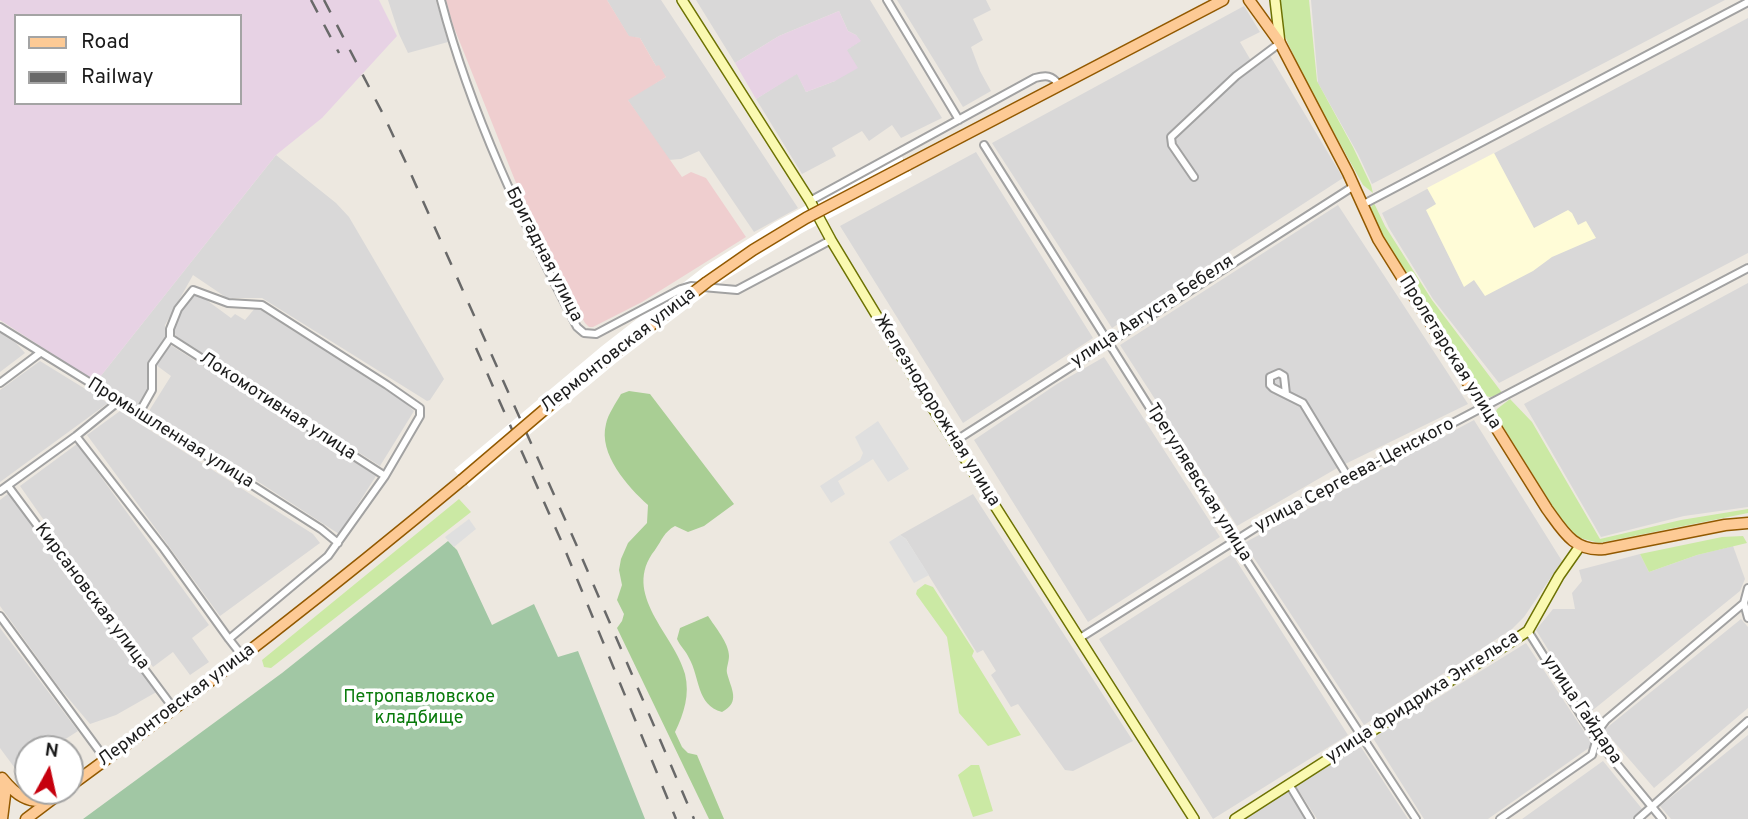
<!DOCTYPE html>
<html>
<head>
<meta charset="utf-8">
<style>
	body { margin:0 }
	#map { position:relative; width:1748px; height:819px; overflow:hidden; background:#ede8e0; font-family:Overpass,sans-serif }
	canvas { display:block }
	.legend { position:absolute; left:14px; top:14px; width:228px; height:91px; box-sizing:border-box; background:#fff; border:2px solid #a4a4a4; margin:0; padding:9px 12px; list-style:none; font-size:21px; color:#1b1b1b }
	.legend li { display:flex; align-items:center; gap:14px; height:35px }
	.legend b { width:35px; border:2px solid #a4a4a4 }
	.north { position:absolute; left:14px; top:735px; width:70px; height:70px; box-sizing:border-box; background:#fff; border:2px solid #a4a4a4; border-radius:50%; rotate:8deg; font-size:19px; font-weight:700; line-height:28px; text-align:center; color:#1b1b1b }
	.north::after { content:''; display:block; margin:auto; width:24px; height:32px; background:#c6000d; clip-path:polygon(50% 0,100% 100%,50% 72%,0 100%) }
</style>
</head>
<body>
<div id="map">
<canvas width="1748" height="819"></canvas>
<ul class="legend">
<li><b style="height:9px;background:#fdca95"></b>Road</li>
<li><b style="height:9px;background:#696969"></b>Railway</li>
</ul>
<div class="north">N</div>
</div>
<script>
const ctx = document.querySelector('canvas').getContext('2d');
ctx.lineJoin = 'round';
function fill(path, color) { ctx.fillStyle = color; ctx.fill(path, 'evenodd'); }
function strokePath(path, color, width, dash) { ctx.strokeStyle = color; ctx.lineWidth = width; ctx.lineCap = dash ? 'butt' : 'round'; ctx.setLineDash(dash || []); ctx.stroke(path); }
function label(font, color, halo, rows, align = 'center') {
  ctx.font = font + ' Overpass,sans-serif'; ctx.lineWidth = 7; ctx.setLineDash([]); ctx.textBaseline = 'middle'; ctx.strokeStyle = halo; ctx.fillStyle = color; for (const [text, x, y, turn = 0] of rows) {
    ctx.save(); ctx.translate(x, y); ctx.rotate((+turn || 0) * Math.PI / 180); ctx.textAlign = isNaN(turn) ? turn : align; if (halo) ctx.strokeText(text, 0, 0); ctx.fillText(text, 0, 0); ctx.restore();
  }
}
const residential = new Path2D(`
	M388 0H436L448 42 408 53 399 34Z
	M607 0H661L798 208 754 232 699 151 681 159 668 160 627 99 666 77 656 66 640 38 629 37Z
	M696 0H870L942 118 901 138 892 125 869 141 862 131 832 148 836 156 802 174 756 99 797 73 806 92 835 81 846 50 860 41 856 35 848 31 839 11 779 36 735 63Z
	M897 0H986L991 10 973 19 983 40 971 47 980 71 991 91 963 107Z
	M1311 0H1725L1372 184 1358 154 1318 83Z
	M1244 6 1260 32 1240 42 1253 64 1269 54 1343 178 1112 328 992 143Z
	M1748 18V253L1499 383 1433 299 1389 228 1382 213Z
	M976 152 1093 338 963 423 840 226Z
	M276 155 336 203 349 217 444 379 430 400 427 401 262 298H227L193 275 165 325 166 338 147 367 151 387 139 407 96 382Z
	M1338 205 1468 404 1339 467 1237 526 1120 345Z
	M1748 283V507L1684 516 1601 537 1524 404Z
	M194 293 201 296 231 318 235 314 245 320 256 307 403 401 414 411 380 466 176 336 173 328 183 308Z
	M0 333 16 343 25 353 0 372Z
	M169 344 376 476 339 534 149 411 171 376 156 365Z
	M1104 357 1220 537 1088 622 974 440 1057 384Z
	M40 361 108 403 0 482V390Z
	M120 411 313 534 320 543 220 616 87 435Z
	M1474 420 1562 561 1524 617 1512 629 1364 725 1244 543Z
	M77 444 209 625 192 638 209 662 190 675 173 652 153 667 55 536 20 486Z
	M9 493 160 690 116 715 90 724 58 686 0 606V500Z
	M973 494 1133 741 1073 771 1065 770 1018 704 1011 707 991 675 996 671 983 650 977 653 906 539 900 535Z
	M1733 546 1745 579 1740 591 1588 714 1536 630 1553 609H1575L1572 593 1582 581 1579 570 1640 554 1649 572 1697 555Z
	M1232 554 1348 735 1213 819 1099 639Z
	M1741 619 1748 627V708L1654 788 1604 730Z
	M0 628 78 731 50 749H28V764L17 771 0 748Z
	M1526 643 1593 745 1488 819H1424L1373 738Z
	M1748 735V819H1671L1660 806Z
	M1359 744 1408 819H1317L1295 785Z
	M1603 761 1643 810 1632 819H1522Z
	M1288 790 1307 819H1243Z`);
const commercial = new Path2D(`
	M446 0H607L629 36 640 38 656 66 659 65 666 77 628 100 682 177 691 172 706 178 746 237 642 302 593 327H589L585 323 558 275 520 193 453 25Z`);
const industrial = new Path2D(`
	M0 0H379L397 36 322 118 276 155 96 382 0 320ZM16 16H240V103H16Z
	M839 11 848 31 856 35 861 41 847 50 858 68 835 81 806 92 797 74 756 99 735 63 779 36Z`);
const education = new Path2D(`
	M1494 153 1534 228 1568 210 1572 213 1578 225 1586 221 1596 238 1552 257 1533 271 1485 296 1474 280 1464 287 1426 210 1436 204 1427 188Z`);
const grass = new Path2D(`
	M1279 0H1309L1317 81 1353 147 1371 185 1373 193 1363 185 1306 82 1287 41 1283 30Z
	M1374 203 1385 226 1432 300 1503 394 1490 397 1482 395 1377 230 1369 210Z
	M1510 399 1532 422 1600 539 1681 520 1748 509V513L1599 543 1580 538 1567 529 1495 414 1497 409Z
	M459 499 471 512 271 668 264 667 262 660Z
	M1743 536 1747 543 1697 555 1649 572 1640 554 1722 537Z
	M925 584 933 587 974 651 972 656 1021 735 988 746 959 713 947 637 916 594 917 590Z
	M971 765H979L993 811 973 817 958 775Z`);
const forest = new Path2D(`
	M629 391 650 394 734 504 704 526 688 532 675 526C664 532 662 540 655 550 620 594 675 635 685 674 690 695 684 713 675 732L682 747 688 753 697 755 724 819H709L617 628 622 621 624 614 617 600 622 585 619 570 621 559 628 543 647 523 648 505C628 487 598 454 606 424 608 414 616 403 621 394Z
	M708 616C715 627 729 643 729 656 729 662 726 668 727 673 731 689 741 702 722 712 696 705 700 677 689 658 686 651 680 646 677 639L680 628Z`);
const cemetery = new Path2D(`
	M448 541 457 550 492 625 534 604 558 657 578 651 645 819H83L282 673Z`);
const parking = new Path2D(`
	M878 421 909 469 888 482 873 459 838 481 845 494 831 503 820 486 860 460 863 453 855 437Z
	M469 519 476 529 454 547 445 537Z
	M900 535 906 539 929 575 914 583 889 542Z`);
const pier = new Path2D(`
	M901 155 912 175 802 233 722 282 617 362 523 440 469 487 454 470 602 346 705 266 775 222Z`);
const street = new Path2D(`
	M441 0C471 115 523 223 577 327L584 333 596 334 681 289 691 286 737 290 831 240
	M887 0 959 120
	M984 145 1228 532 1416 819
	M1194 177 1172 145 1171 137 1236 76 1280 43
	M810 201 1035 78C1046 75 1052 75 1059 85
	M1362 205 1748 2
	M0 327 139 413 321 529 338 543
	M170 338 385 476
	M0 383 40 353
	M1286 394 1284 376 1279 373 1270 377V385L1273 388 1303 403 1348 477
	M139 413 152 390V364L170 338V329L178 309 193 290 228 303 262 305 387 385 420 408V416L385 476 328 556 229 639 243 657
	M76 436 164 549 229 639
	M955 441 1354 186
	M8 486 174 709
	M0 491 76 436 119 401
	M1744 603 1748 618
	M0 616 106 760
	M1528 631 1596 739 1662 819
	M1080 638 1268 520 1748 268
	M1289 784 1310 819
	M1500 819 1592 755 1600 728 1606 720 1744 603 1748 588
	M1638 819 1748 721`);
const secondary = new Path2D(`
	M682 0 810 201 831 240 927 399 1194 819
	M1275 0 1280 43
	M1235 819 1528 631 1559 576 1580 546`);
const primary = new Path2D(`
	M1249 0 1280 43 1348 173 1378 239 1547 509C1563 531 1574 552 1604 549L1725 525 1748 523
	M907 165 1223 0
	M2 778C15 794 28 805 50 800
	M70 786C204 688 335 586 462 480
	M2 819 5 795 2 779
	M26 819 63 791`);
const rail = new Path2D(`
	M311 0 339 53
	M324 0 383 114 406 163 576 544 694 819
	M476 348 563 545 676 819`);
const primaryBridge = new Path2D(`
	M462 480 571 387 707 282 753 250 806 218 907 165`);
const streetNames = [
	["Бригадная улица",543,255,63],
	["улица Августа Бебеля",1153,312,-33],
	["Лермонтовская улица",619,351,-38],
	["Пролетарская улица",1449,353,58],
	["Локомотивная улица",277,407,33],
	["Железнодорожная улица",936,411,58],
	["Промышленная улица",170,434,32],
	["улица Сергеева-Ценского",1355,476,-28],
	["Трегуляевская улица",1198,483,58],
	["Кирсановская улица",91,597,53],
	["улица Фридриха Энгельса",1423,698,-33],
	["Лермонтовская улица",177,706,-37],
	["улица Гайдара",1581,710,56]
];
const parkNames = [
	["Петропавловское",419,698],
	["кладбище",419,719]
];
fill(residential, '#d9d8d8');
fill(commercial, '#efcecf');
fill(industrial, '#e7d2e4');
fill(education, '#fffcd7');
fill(grass, '#cbe9a4');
fill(forest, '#a9ce94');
fill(cemetery, '#a1c7a4');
fill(parking, '#dfdfdf');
fill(pier, '#fff');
strokePath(street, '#a2a2a2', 10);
strokePath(secondary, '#6d7203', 12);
strokePath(primary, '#925900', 13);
strokePath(street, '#fff', 6);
strokePath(secondary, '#faf9b1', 9);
strokePath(primary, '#fdca95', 10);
strokePath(rail, '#696969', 2.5, [14, 14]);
strokePath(primaryBridge, '#925900', 13, []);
strokePath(primaryBridge, '#fdca95', 10);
label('18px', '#1b1b1b', '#fff', streetNames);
label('18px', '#097a0b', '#fff', parkNames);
</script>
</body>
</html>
